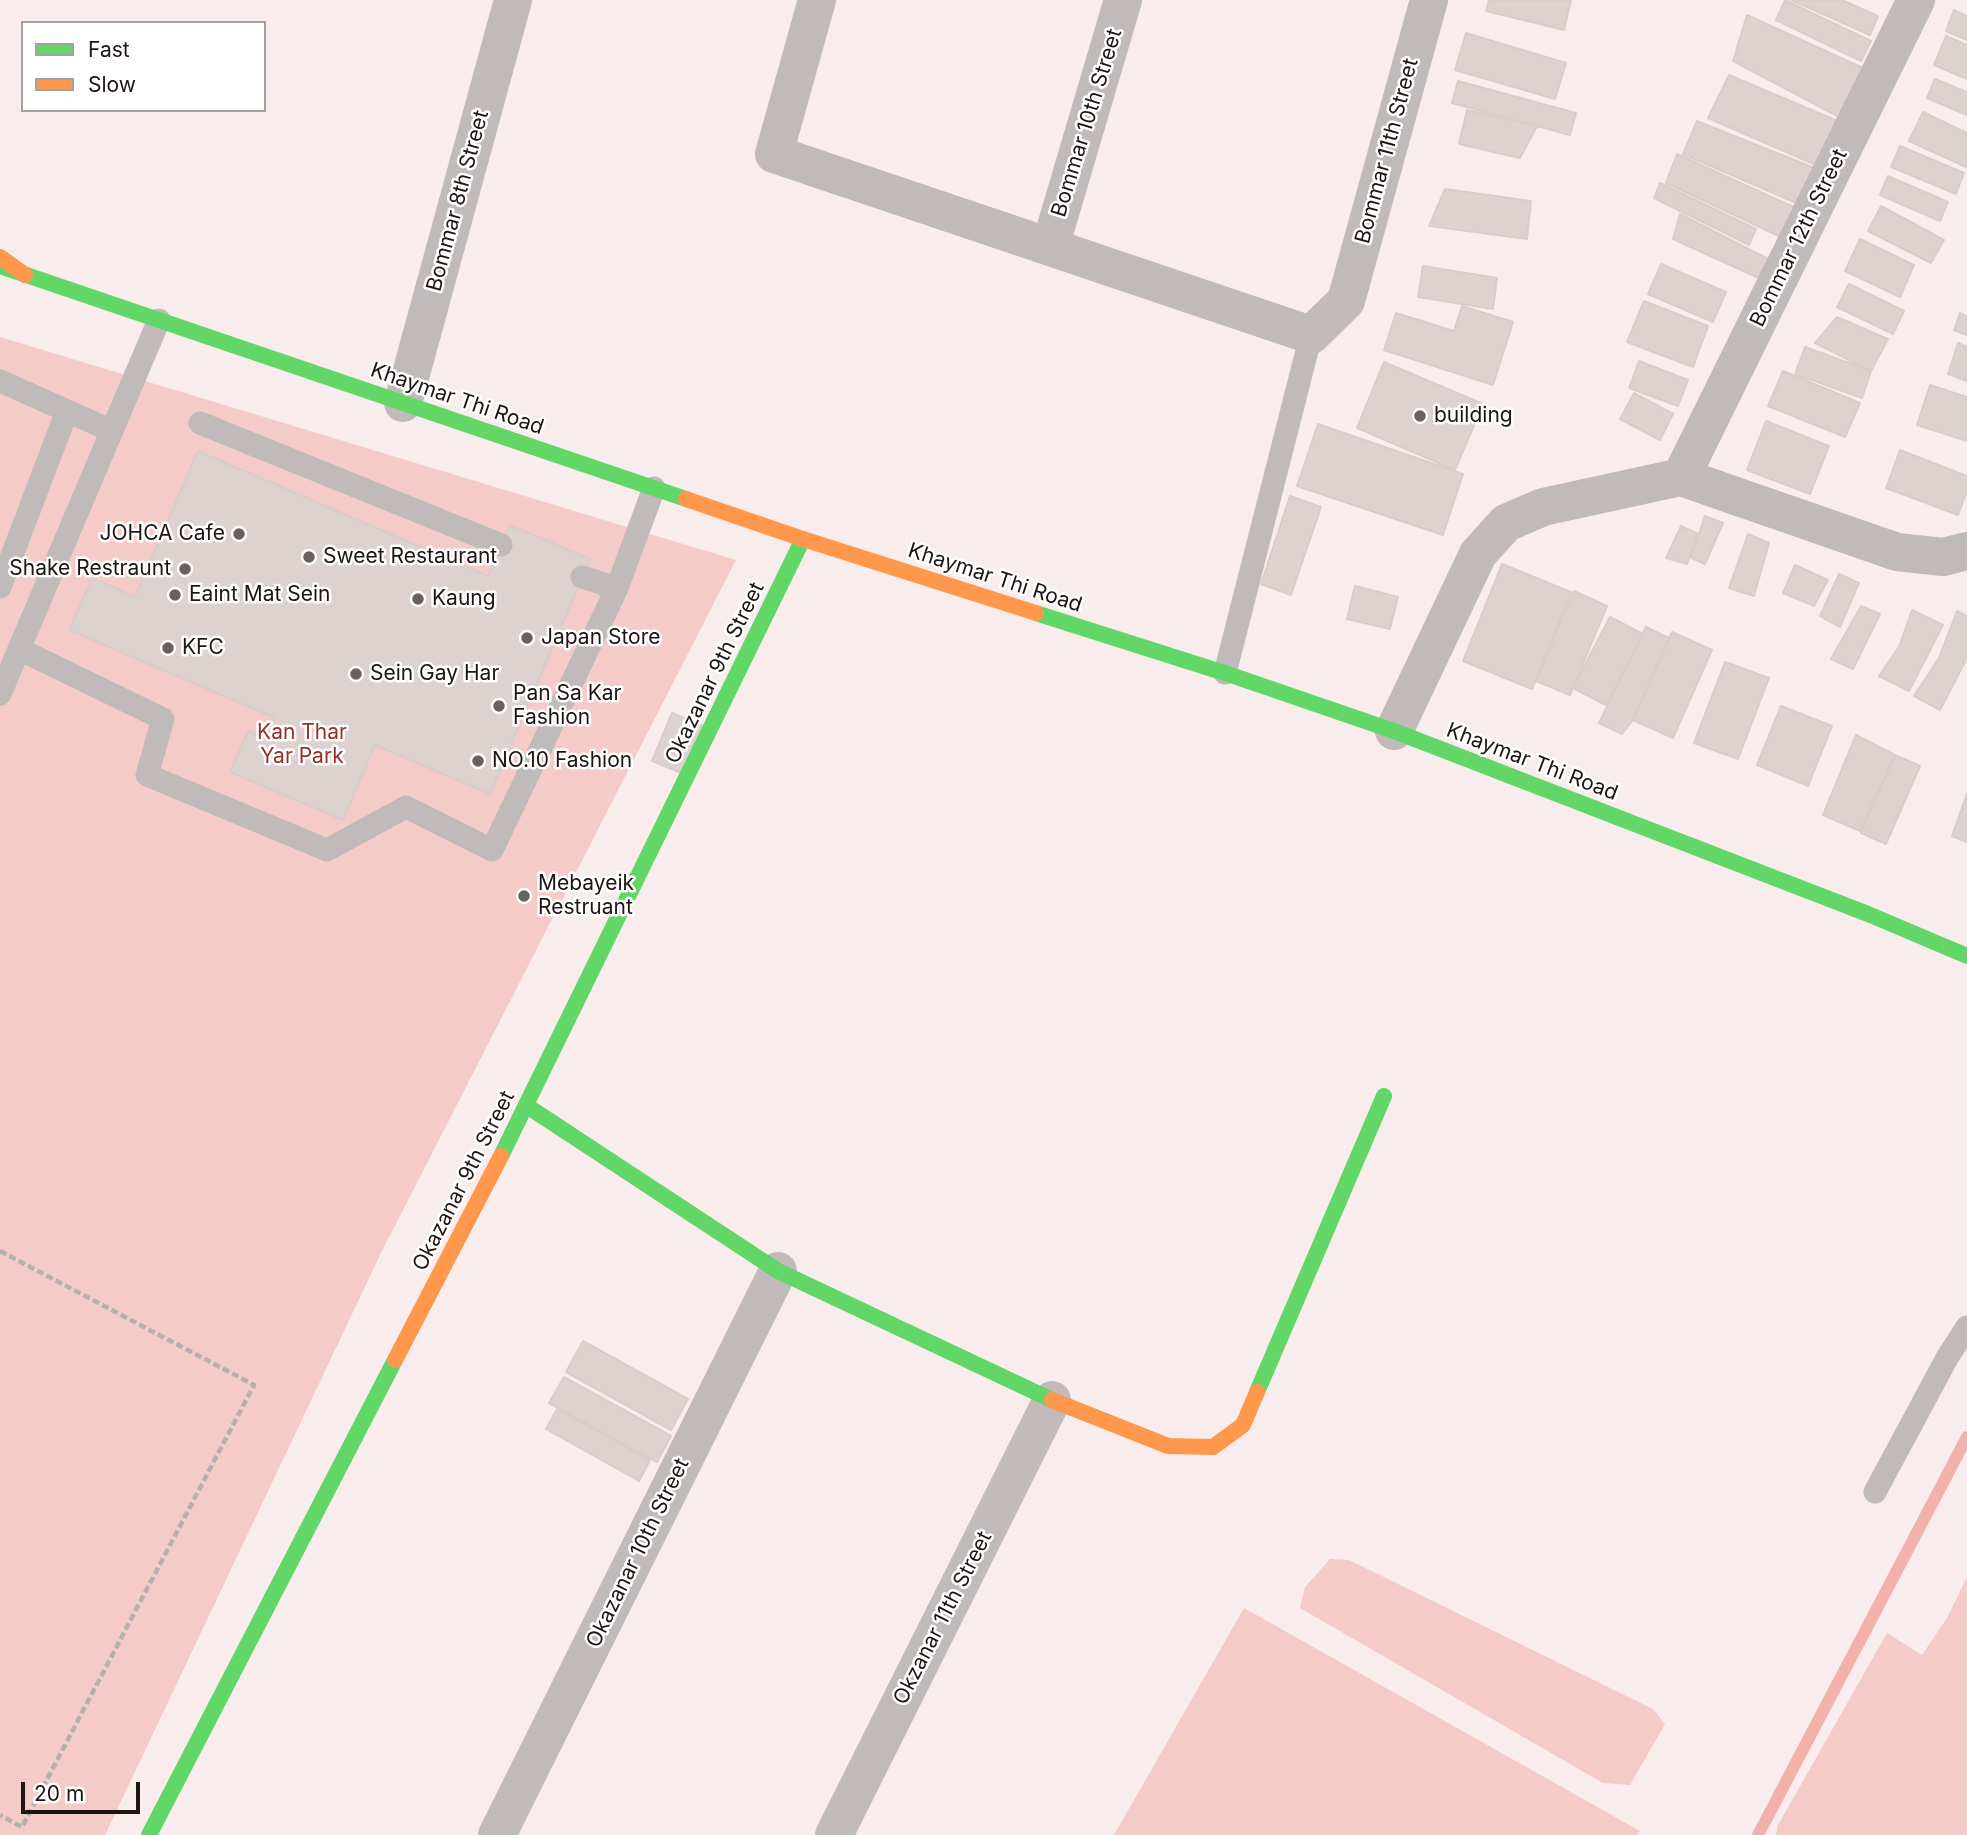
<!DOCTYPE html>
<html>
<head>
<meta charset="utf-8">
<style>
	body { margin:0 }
	#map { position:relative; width:1967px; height:1835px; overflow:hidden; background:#f8edec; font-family:Inter,sans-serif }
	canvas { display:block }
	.legend { position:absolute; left:21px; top:21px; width:245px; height:91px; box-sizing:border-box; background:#fff; border:2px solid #a6a1a1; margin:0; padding:9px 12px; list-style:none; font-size:21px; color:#201413 }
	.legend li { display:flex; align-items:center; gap:14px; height:35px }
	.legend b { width:35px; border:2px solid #a6a1a1 }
	.scale { position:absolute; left:21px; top:1782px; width:119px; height:32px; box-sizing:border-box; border:4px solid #201413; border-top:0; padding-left:9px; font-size:21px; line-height:24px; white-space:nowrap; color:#201413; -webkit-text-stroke:5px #fff; paint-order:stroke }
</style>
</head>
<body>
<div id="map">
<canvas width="1967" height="1835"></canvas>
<ul class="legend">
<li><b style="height:9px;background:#63d668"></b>Fast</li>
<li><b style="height:9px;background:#ff974d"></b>Slow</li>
</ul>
<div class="scale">20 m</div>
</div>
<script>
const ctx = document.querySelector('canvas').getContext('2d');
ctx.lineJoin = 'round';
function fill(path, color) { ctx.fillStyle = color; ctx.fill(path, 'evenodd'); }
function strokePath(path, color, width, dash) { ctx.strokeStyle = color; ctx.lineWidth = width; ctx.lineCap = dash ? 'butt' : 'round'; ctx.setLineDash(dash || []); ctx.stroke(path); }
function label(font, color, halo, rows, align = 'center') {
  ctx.font = font + ' Inter,sans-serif'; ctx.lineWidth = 5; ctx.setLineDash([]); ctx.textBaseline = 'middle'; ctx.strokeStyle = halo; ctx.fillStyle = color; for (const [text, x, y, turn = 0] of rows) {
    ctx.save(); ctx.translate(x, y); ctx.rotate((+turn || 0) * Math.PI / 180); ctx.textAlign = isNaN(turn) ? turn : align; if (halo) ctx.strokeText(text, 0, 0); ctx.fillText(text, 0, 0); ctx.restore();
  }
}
const green = new Path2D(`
	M0 337 736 560 381 1253 105 1835H0Z
	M1330 1559 1349 1560 1653 1709 1665 1724 1630 1785 1603 1783 1300 1608 1305 1587Z
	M1967 1577V1835H1776L1778 1825 1887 1633 1922 1655 1947 1618Z
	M1244 1608 1640 1831 1637 1835H1114Z`);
const stream = new Path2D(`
	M1758 1835 1967 1437`);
const building = new Path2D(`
	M1489 0H1571L1564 30 1486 11Z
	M1785 0 1871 41 1861 61 1776 20Z
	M1791 0H1842L1878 16 1870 35Z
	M1954 10 1967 16V40L1946 31Z
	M1747 15 1863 68 1841 118 1733 61Z
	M1466 33 1566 63 1555 99 1455 70Z
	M1946 36 1967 45V79L1934 65Z
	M1729 75 1840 122 1825 169 1708 118Z
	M1935 79 1967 92V115L1927 98Z
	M1458 81 1576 113 1570 135 1452 103Z
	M1467 110 1537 126 1520 158 1459 144Z
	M1923 112 1967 133 1966 167 1909 141Z
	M1697 121 1822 171 1803 206 1683 154Z
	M1900 146 1964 173 1956 194 1891 167Z
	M1677 154 1798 209 1785 239 1666 183Z
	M1888 176 1948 202 1940 221 1880 195Z
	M1660 183 1756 229 1749 245 1654 198Z
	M1445 189 1531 201 1527 239 1429 226Z
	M1881 206 1944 240 1931 263 1868 231Z
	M1680 214 1772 261 1765 281 1673 239Z
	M1860 239 1914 265 1900 297 1845 271Z
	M1661 264 1726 292 1713 322 1648 294Z
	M1423 266 1497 278 1493 309 1418 297Z
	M1849 284 1904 311 1893 334 1837 307Z
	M1644 301 1708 326 1693 367 1627 342Z
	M1462 306 1513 322 1493 385 1384 350 1396 313 1454 331Z
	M1960 313 1967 317V335L1954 330Z
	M1837 317 1888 339 1871 371 1815 343Z
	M1958 343 1967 347V381L1948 374Z
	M1805 347 1871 371 1862 398 1795 374Z
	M1639 361 1688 380 1678 406 1629 388Z
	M1384 362 1483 404 1455 470 1357 428Z
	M1783 371 1860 403 1845 437 1768 406Z
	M1930 385 1967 397V441L1917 425Z
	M1634 393 1673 414 1660 440 1620 419Z
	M1766 421 1829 446 1810 494 1747 470Z
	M1318 424 1463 474 1443 535 1297 486Z
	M1900 450 1967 476V491L1958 515 1886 488Z
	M198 451 488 576 510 525 590 559 490 794 375 745 343 820 230 772 248 731 265 738 273 717 69 630 92 578 135 597Z
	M1290 496 1321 507 1291 595 1261 584Z
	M1705 516 1723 523 1705 564 1691 558Z
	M1681 526 1698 534 1687 564 1666 558Z
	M1748 534 1769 543 1754 596 1729 588Z
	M1502 564 1571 592 1532 689 1463 661Z
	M1795 565 1828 580 1814 606 1783 593Z
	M1839 574 1859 583 1840 627 1820 616Z
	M1355 586 1398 597 1390 629 1347 619Z
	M1574 591 1607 606 1570 695 1536 681Z
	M1861 606 1880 614 1853 669 1831 659Z
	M1912 610 1943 625 1909 691 1879 676 1899 647Z
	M1957 611 1967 616V658L1940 710 1914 696 1939 658Z
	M1610 617 1643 634 1606 705 1573 688Z
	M1646 627 1669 638 1633 720 1622 734 1599 723Z
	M1672 632 1712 650 1673 738 1633 720Z
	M1725 662 1769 678 1738 759 1694 743Z
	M1781 706 1832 726 1808 786 1757 765Z
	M672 713 705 727 684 774 652 761Z
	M1856 735 1895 755 1860 831 1823 815Z
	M1895 755 1920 766 1886 844 1861 833Z
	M1967 794V842L1952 836Z
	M583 1341 688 1399 671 1430 566 1372Z
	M564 1377 671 1436 657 1462 549 1403Z
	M557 1409 650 1460 639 1481 546 1429Z`);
const path = new Path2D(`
	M0 1251 254 1385 22 1827 0 1815`);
const lane = new Path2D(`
	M0 381 112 431
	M200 423 501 545
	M582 577 617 588
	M0 587 67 411
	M19 649 163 719 147 775 327 850 406 807 492 850 617 588 654 488
	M1225 673 1311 335
	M0 694 159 320
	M1875 1492 1947 1358 1967 1327`);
const street = new Path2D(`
	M817 0 774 154 1311 335 1346 301 1429 0
	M1050 247 1123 0
	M403 403 513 0
	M1681 477 1916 0
	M1394 731 1478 554 1506 523 1543 507 1681 477 1897 552 1943 557 1967 551
	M497 1835 778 1271
	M834 1835 1052 1400`);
const fast = new Path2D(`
	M0 266 686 499
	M1036 613 1225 673 1394 731 1868 914 1967 956
	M527 1106 778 1271 1052 1400
	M501 1156 803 539
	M1257 1392 1384 1096
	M149 1835 395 1360`);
const slow = new Path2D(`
	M0 257 25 275
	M686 499 803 539 1036 613
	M395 1360 501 1156
	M1052 1400 1168 1446 1213 1447 1243 1425 1257 1392`);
const markers = [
	[1420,416,7,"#6c605f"],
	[239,534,7,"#6c605f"],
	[309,557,7,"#6c605f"],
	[185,569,7,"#6c605f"],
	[175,595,7,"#6c605f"],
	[418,599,7,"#6c605f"],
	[527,638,7,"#6c605f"],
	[168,648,7,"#6c605f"],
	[356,674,7,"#6c605f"],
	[499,706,7,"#6c605f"],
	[478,761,7,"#6c605f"],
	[524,896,7,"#6c605f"]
];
const streetNames = [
	["Bommar 10th Street",1087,123,-73],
	["Bommar 11th Street",1387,151,-75],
	["Bommar 8th Street",458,201,-75],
	["Bommar 12th Street",1799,238,-64],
	["Khaymar Thi Road",457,399,19],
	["Khaymar Thi Road",995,578,18],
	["Okazanar 9th Street",715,673,-64],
	["Khaymar Thi Road",1532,762,21],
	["Okazanar 9th Street",464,1181,-63],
	["Okazanar 10th Street",638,1553,-64],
	["Okzanar 11th Street",943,1618,-63]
];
const poiNames = [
	["building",1434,416],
	["JOHCA Cafe",225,534,"right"],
	["Sweet Restaurant",323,557],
	["Shake Restraunt",171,569,"right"],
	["Eaint Mat Sein",189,595],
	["Kaung",432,599],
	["Japan Store",541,638],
	["KFC",182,648],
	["Sein Gay Har",370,674],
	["Pan Sa Kar",513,694],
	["Fashion",513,718],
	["NO.10 Fashion",492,761],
	["Mebayeik",538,884],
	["Restruant",538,908]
];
const parkNames = [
	["Kan Thar",302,733],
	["Yar Park",302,757]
];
fill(green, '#f4cbc6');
strokePath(stream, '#f2b2ab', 12);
fill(building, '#ded2d1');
strokePath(building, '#d9cdcc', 2);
strokePath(path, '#b5afae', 4.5, [7, 3.5]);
strokePath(lane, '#c0bbba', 23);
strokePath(street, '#c0bbba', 38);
strokePath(fast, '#63d668', 16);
strokePath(slow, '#ff974d', 16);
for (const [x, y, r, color] of markers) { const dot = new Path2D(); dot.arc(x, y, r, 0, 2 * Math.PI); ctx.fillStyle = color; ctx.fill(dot); strokePath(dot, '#fff', 2.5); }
label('21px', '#201413', '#fff', streetNames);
label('21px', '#201413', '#fff', poiNames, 'left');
label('21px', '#942f29', '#fff', parkNames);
</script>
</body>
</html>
